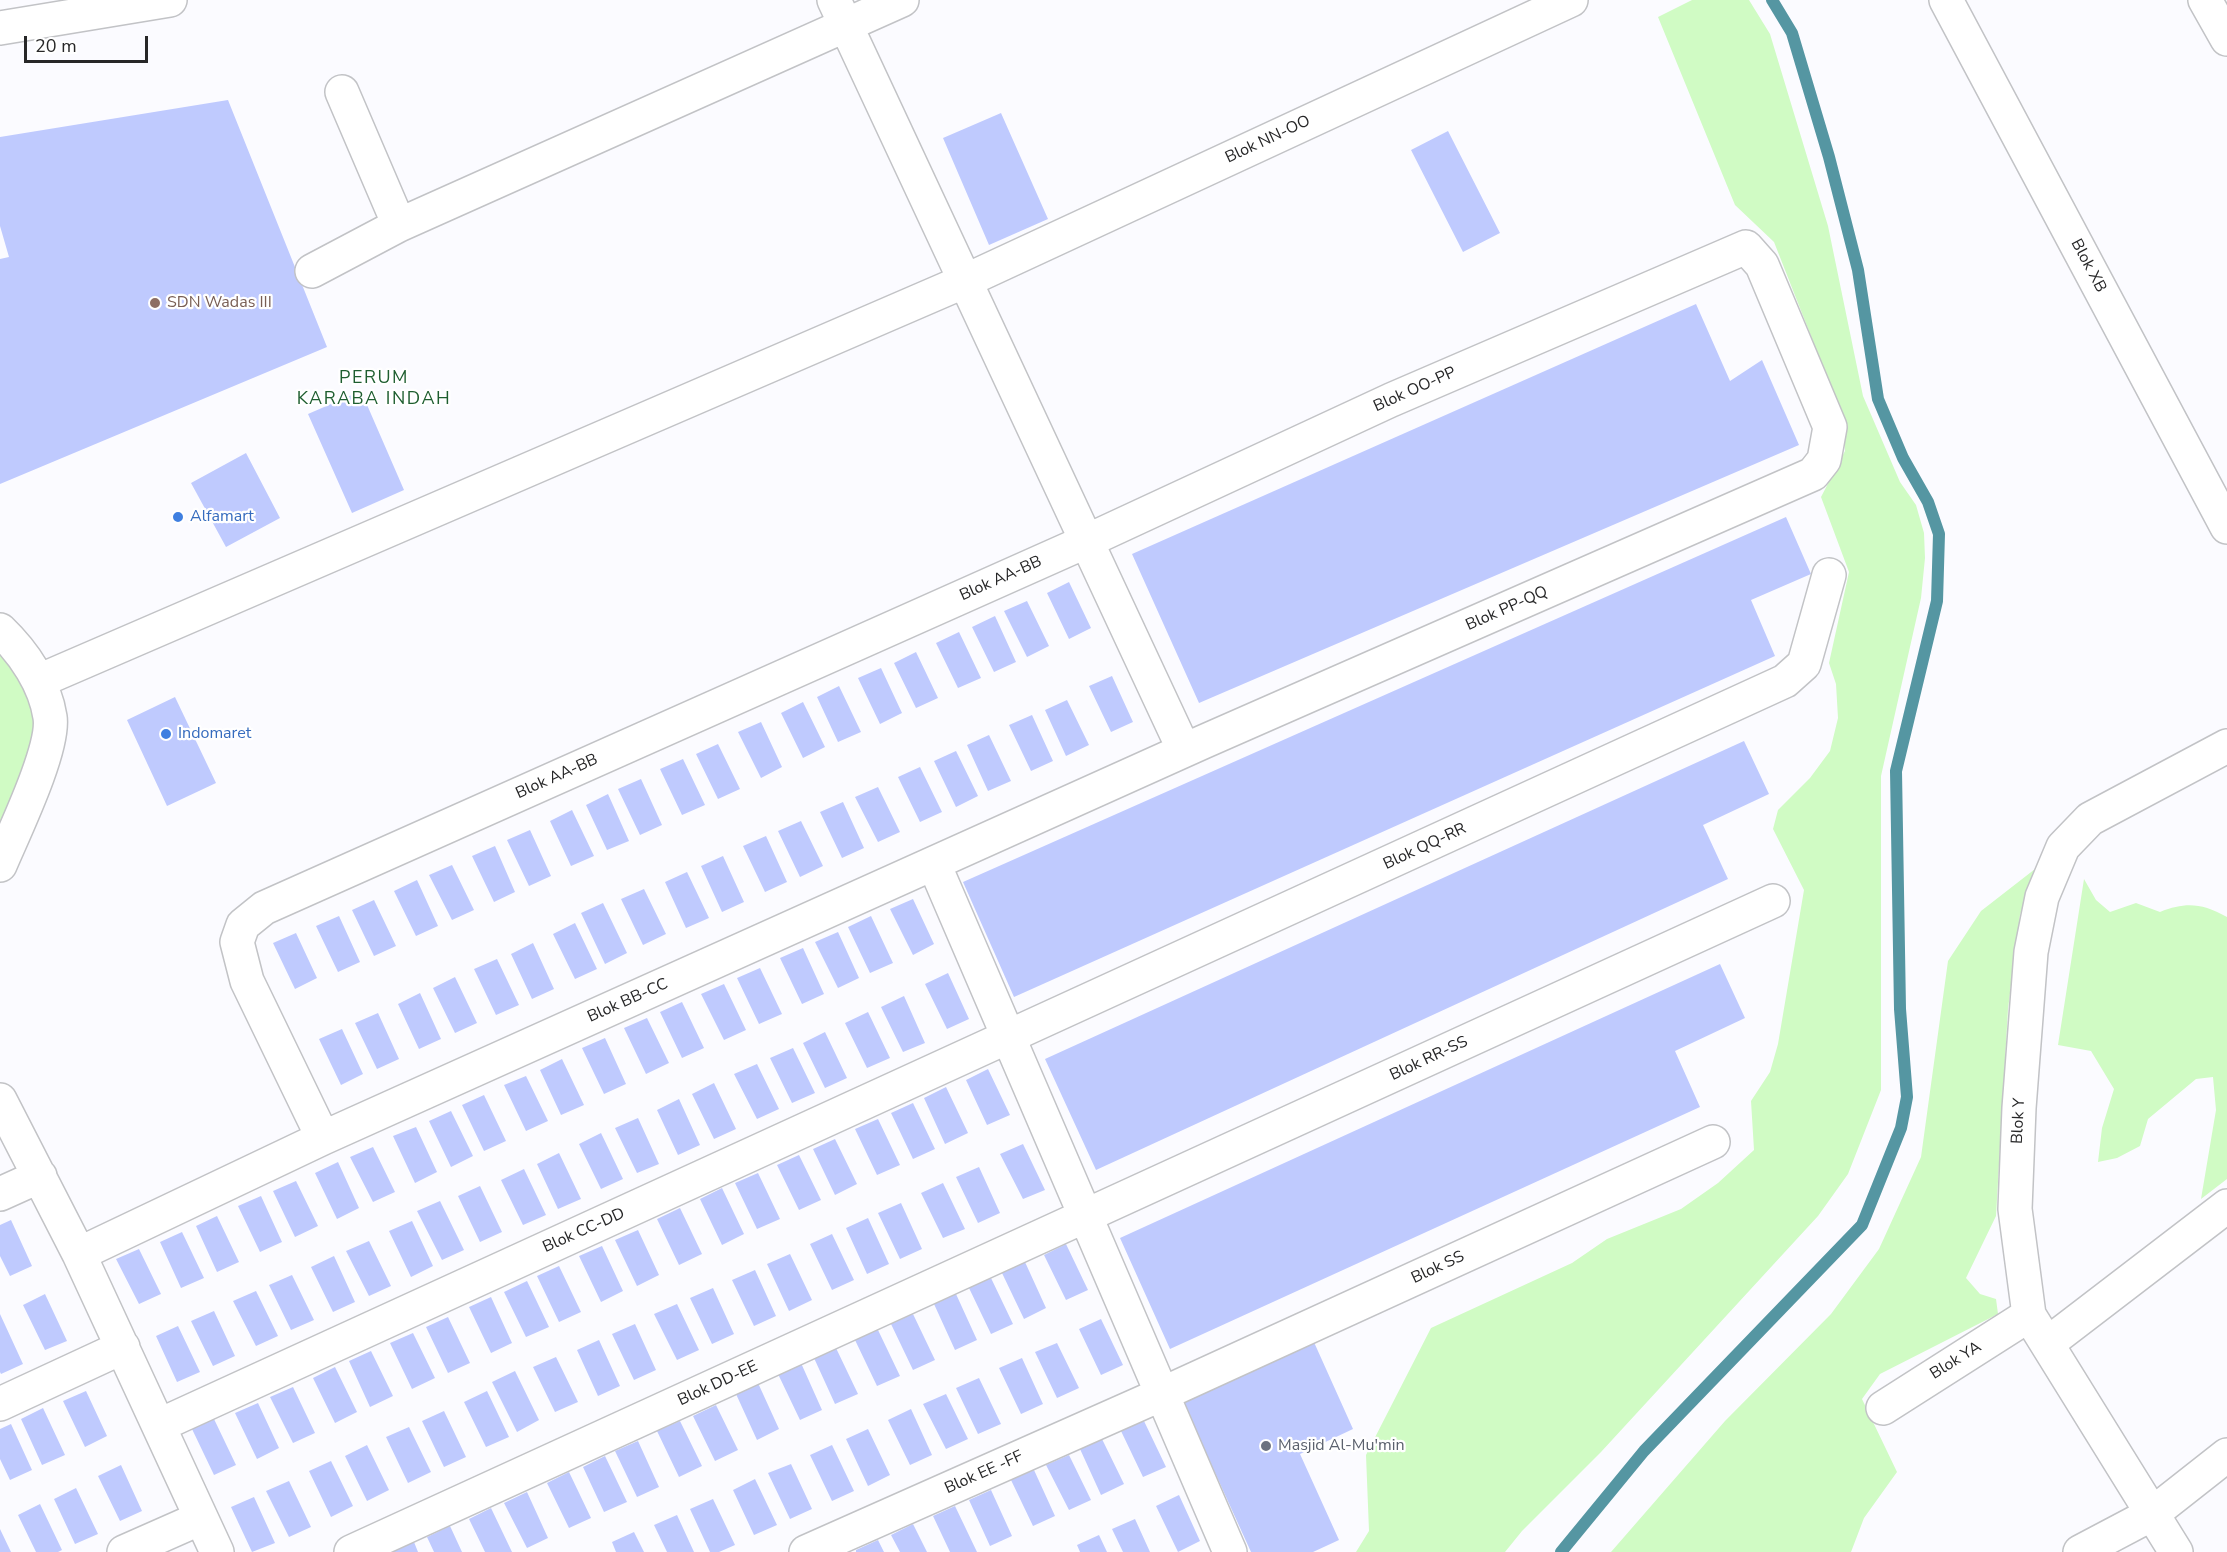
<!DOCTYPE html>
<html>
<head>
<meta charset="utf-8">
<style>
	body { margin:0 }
	#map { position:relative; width:2227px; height:1552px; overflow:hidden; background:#fbfbff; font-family:"Nunito Sans",sans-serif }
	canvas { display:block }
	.scale { position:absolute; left:24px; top:36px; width:124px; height:27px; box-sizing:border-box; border:3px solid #272728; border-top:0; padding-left:8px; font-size:18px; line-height:21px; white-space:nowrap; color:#272728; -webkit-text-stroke:4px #fff; paint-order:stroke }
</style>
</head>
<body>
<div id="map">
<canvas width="2227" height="1552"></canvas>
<div class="scale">20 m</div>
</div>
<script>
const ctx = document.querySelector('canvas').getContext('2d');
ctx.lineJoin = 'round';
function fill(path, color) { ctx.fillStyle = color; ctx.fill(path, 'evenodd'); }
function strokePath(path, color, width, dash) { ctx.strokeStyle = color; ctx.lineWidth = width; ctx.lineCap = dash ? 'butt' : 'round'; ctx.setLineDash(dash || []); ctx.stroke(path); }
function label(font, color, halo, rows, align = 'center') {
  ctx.font = font + ' "Nunito Sans",sans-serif'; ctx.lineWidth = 4.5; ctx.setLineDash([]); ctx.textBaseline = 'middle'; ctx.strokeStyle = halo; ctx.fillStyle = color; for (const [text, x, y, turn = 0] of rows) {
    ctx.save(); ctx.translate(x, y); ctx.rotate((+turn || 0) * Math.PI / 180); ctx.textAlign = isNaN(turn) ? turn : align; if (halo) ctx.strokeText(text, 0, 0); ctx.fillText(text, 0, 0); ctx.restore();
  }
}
const green = new Path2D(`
	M1692 0H1749L1770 34 1828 226 1863 396 1900 482 1916 505 1924 533 1925 558 1921 598 1881 776V1090L1848 1174 1818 1216 1601 1452 1522 1531 1505 1552H1356L1369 1531 1366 1455 1431 1328 1572 1263 1607 1239 1681 1209 1718 1183 1754 1150 1751 1101 1770 1072 1778 1044 1804 890 1773 829 1778 810 1810 778 1830 751 1838 718 1836 684 1829 663 1849 572 1821 497 1845 451 1842 415 1774 242 1735 205 1658 17Z
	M0 630 51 719 0 865Z
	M2035 869 2020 915 2008 1009 1996 1216 1966 1278 1980 1294 1996 1299 1998 1314 1880 1374 1862 1399 1897 1472 1864 1518 1851 1552H1611L1725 1421 1831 1314 1879 1249 1921 1157 1948 961 1981 911Z
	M2084 879 2096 900 2110 912 2136 903 2160 912C2186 902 2201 903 2227 917V1179L2201 1199 2216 1110 2213 1077 2196 1079 2148 1119 2140 1146 2117 1158 2098 1162 2102 1128 2114 1089 2091 1051 2058 1045Z`);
const stream = new Path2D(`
	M1561 1552 1644 1451 1862 1225 1901 1128 1907 1097 1900 1009 1896 771 1937 601 1939 534 1928 502 1903 458 1878 399 1858 270 1829 157 1792 33 1772 0`);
const building = new Path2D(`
	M228 100 327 347 0 484V259L9 257 0 226V137Z
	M1001 113 1048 219 989 245 943 138Z
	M1448 131 1500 233 1463 252 1411 150Z
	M1696 304 1730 381 1762 360 1799 445 1199 703 1132 554Z
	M361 391 404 490 352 513 308 414Z
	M246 453 280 518 226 547 191 483Z
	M1786 517 1811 574 1751 600 1775 656 1014 997 963 882Z
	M1069 582 1091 628 1069 639 1047 593Z
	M1027 601 1049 646 1027 657 1004 611Z
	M995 616 1016 662 994 672 972 627Z
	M959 632 981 678 958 688 936 643Z
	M916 652 938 698 916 708 894 663Z
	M881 668 902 713 880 724 858 678Z
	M1112 676 1133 722 1111 732 1089 686Z
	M839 686 861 732 838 742 817 697Z
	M175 697 216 783 167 806 127 720Z
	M1067 700 1089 745 1066 756 1045 710Z
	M803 702 825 747 803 758 781 713Z
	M1032 715 1053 761 1031 771 1009 725Z
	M761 722 782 767 761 778 738 732Z
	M989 735 1011 781 988 791 967 745Z
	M1744 741 1769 794 1703 825 1728 879 1096 1170 1045 1059Z
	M718 744 740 789 718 799 696 754Z
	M956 751 978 796 956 807 934 761Z
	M683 759 705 805 682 815 660 769Z
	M920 767 942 812 920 822 898 777Z
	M641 779 662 825 640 835 618 789Z
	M878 787 900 832 878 842 855 797Z
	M608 794 629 841 607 850 586 805Z
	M843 802 864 848 842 858 820 812Z
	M572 810 594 856 571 866 550 821Z
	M801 821 823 866 800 877 778 831Z
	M530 830 551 876 529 886 507 840Z
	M766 836 787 882 765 892 743 846Z
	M495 846 515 892 494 902 472 856Z
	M723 856 744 902 722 912 701 866Z
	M452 865 474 910 452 920 429 875Z
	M687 872 709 918 686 928 665 882Z
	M417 880 438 926 416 936 394 891Z
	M644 889 666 934 643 945 621 899Z
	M913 899 934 944 913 955 890 909Z
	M374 900 396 946 374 956 352 910Z
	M603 903 627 953 605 964 581 913Z
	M339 916 360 962 338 972 316 926Z
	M871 916 893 963 870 973 848 927Z
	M575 923 597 969 575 979 553 934Z
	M838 932 859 978 838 988 815 942Z
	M296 933 317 978 295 989 273 943Z
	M533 943 554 989 532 999 511 954Z
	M803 948 824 994 802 1004 780 958Z
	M497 959 519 1005 496 1015 474 969Z
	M1720 964 1745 1018 1675 1051 1700 1107 1170 1349 1120 1238Z
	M760 968 782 1014 759 1024 737 978Z
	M948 973 969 1019 947 1029 925 984Z
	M455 977 477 1023 455 1033 433 988Z
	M724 984 746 1030 724 1040 701 994Z
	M420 993 441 1039 419 1049 398 1004Z
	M904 996 925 1043 903 1052 881 1007Z
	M682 1002 704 1048 682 1058 660 1012Z
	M868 1012 890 1058 867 1068 845 1023Z
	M378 1013 399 1059 377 1069 355 1023Z
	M647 1018 669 1063 646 1074 624 1028Z
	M342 1029 363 1074 341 1085 319 1039Z
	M825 1032 847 1078 825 1088 803 1043Z
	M605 1038 626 1084 604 1094 582 1048Z
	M793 1048 815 1093 792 1103 770 1058Z
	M562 1059 584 1105 561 1115 540 1070Z
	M757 1064 779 1109 757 1119 734 1074Z
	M988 1069 1010 1115 987 1125 966 1080Z
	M526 1076 548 1121 526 1131 504 1085Z
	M714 1083 736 1129 714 1139 692 1094Z
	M946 1087 968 1133 945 1144 924 1098Z
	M484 1095 506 1141 484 1151 462 1105Z
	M679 1099 700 1145 678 1155 657 1110Z
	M913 1103 935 1149 913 1159 891 1113Z
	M451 1111 473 1156 451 1167 429 1121Z
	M638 1118 659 1164 637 1173 615 1128Z
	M878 1119 900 1165 877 1175 855 1129Z
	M416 1127 437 1172 415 1183 393 1136Z
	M601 1133 623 1179 601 1189 579 1144Z
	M835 1139 857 1184 835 1195 813 1149Z
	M1023 1144 1045 1190 1023 1199 1000 1154Z
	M373 1147 395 1192 373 1202 350 1157Z
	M559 1153 581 1199 558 1209 537 1164Z
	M799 1155 821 1200 799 1210 777 1165Z
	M338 1162 359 1208 337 1219 315 1173Z
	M979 1167 1000 1213 978 1223 956 1177Z
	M524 1169 546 1215 523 1225 501 1180Z
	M758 1173 780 1219 757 1229 735 1183Z
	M296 1181 318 1226 295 1237 273 1191Z
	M943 1183 965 1229 943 1238 921 1193Z
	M480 1186 502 1232 480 1242 458 1196Z
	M722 1188 744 1234 722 1245 700 1199Z
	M261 1196 282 1242 260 1252 238 1206Z
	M440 1201 464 1250 442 1260 417 1211Z
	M901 1203 922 1249 900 1259 878 1213Z
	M680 1208 702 1254 679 1265 657 1219Z
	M217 1216 239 1262 217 1272 196 1226Z
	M868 1218 889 1264 867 1274 846 1228Z
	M11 1220 32 1266 10 1276 0 1256V1225Z
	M412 1221 433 1266 411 1277 389 1231Z
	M638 1230 659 1275 637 1286 615 1240Z
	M182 1232 204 1278 181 1288 160 1242Z
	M832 1234 854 1280 832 1290 810 1244Z
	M369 1241 391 1286 369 1296 346 1251Z
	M1066 1244 1088 1290 1066 1300 1044 1255Z
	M602 1246 623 1291 601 1302 579 1256Z
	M139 1249 161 1294 139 1304 116 1259Z
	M790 1254 812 1300 789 1311 767 1264Z
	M334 1256 355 1302 333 1312 311 1267Z
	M1025 1262 1046 1308 1024 1319 1002 1273Z
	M559 1266 581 1312 559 1322 537 1276Z
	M755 1270 776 1316 754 1326 732 1280Z
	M292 1275 314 1320 291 1330 269 1285Z
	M991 1278 1013 1324 991 1334 969 1288Z
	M527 1281 549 1327 526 1337 504 1292Z
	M713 1288 734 1334 712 1344 690 1298Z
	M256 1291 278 1336 256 1346 233 1301Z
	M45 1294 67 1341 45 1350 23 1305Z
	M956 1294 977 1340 955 1350 934 1304Z
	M491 1297 512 1343 491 1353 469 1307Z
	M677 1304 699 1350 677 1360 654 1314Z
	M214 1311 235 1356 213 1366 191 1321Z
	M0 1314 23 1364 1 1374 0 1372Z
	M913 1314 935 1360 913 1370 891 1324Z
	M448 1317 470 1363 448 1373 426 1327Z
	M1101 1319 1123 1365 1101 1375 1079 1329Z
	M635 1324 656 1370 634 1380 612 1334Z
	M178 1326 200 1372 177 1382 156 1336Z
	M878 1330 900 1376 877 1386 855 1340Z
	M413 1333 435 1378 412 1389 390 1343Z
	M599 1340 620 1386 598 1396 577 1350Z
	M1313 1340 1353 1429 1300 1454 1339 1540 1313 1552H1251L1182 1400Z
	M1057 1343 1079 1388 1057 1398 1035 1352Z
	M836 1348 858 1394 835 1404 814 1358Z
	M371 1351 393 1396 370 1407 349 1361Z
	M556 1357 578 1402 555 1412 533 1367Z
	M1022 1358 1043 1404 1021 1414 999 1368Z
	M801 1363 822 1410 800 1420 778 1374Z
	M335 1367 357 1412 335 1423 313 1378Z
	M515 1371 539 1420 517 1432 492 1382Z
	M979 1378 1001 1424 978 1434 956 1388Z
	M758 1383 779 1429 757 1440 736 1394Z
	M293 1387 315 1433 293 1443 270 1397Z
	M86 1391 107 1436 85 1447 63 1401Z
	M487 1391 509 1437 486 1447 464 1402Z
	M946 1394 968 1439 946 1449 923 1404Z
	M258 1403 279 1448 257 1459 235 1413Z
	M716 1405 738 1450 715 1461 693 1416Z
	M43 1408 65 1455 42 1465 21 1419Z
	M911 1409 932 1455 910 1465 888 1420Z
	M444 1411 466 1457 444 1467 422 1421Z
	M214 1419 236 1465 214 1475 192 1429Z
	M680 1421 702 1466 679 1477 657 1431Z
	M1144 1421 1166 1467 1143 1477 1121 1431Z
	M11 1424 32 1470 10 1480 0 1459V1429Z
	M409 1427 431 1472 408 1483 386 1437Z
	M868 1429 890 1475 868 1486 846 1439Z
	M1102 1439 1124 1484 1101 1495 1080 1449Z
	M638 1441 659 1487 637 1497 615 1451Z
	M367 1445 389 1490 367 1501 345 1456Z
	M832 1445 854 1491 832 1501 810 1455Z
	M1069 1455 1091 1500 1069 1510 1046 1465Z
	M605 1456 627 1502 604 1512 583 1467Z
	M331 1461 353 1506 331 1517 309 1471Z
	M791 1464 812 1509 790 1519 768 1473Z
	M121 1465 142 1511 120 1521 98 1476Z
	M1034 1470 1055 1516 1033 1526 1011 1480Z
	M569 1472 591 1518 569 1528 547 1483Z
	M755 1479 777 1525 754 1535 733 1490Z
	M289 1481 311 1527 289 1537 266 1491Z
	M76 1488 98 1534 75 1544 54 1499Z
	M991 1490 1012 1536 990 1546 969 1500Z
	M527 1492 548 1538 527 1548 504 1503Z
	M1179 1495 1200 1541 1178 1552 1156 1506Z
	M254 1497 275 1543 252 1552 231 1507Z
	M713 1499 735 1545 719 1552H710L690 1509Z
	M40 1504 62 1550 58 1552H36L18 1515Z
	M955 1506 977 1552H950L933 1516Z
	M491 1508 512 1552H485L469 1519Z
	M677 1515 694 1552H667L654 1525Z
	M1135 1519 1150 1552H1123L1112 1529Z
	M913 1524 927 1552H900L891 1535Z
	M450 1526 462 1552H434L427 1537Z
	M0 1529 11 1552H0Z
	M634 1532 644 1552H616L612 1542Z
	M1099 1535 1107 1552H1080L1077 1545Z
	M878 1540 884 1552H856V1550Z
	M414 1542 418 1552H393Z`);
const minor = new Path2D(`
	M834 0 1184 750
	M1946 0 2227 527
	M2205 0 2227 39
	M0 28 170 0
	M342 92 399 225
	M312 271 399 225 902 0
	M0 630C24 653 45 684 50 717 55 748 13 834 0 865
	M39 681 965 281 1571 0
	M934 864 1230 1552
	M0 1100 79 1254 217 1552
	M0 1194 40 1176
	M79 1254 323 1138 1203 742 1813 474 1824 460 1830 427 1762 265 1746 247 1391 400 1087 541 264 908 243 925 237 942 247 981 323 1138
	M2047 1344 2227 1206
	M0 1404 123 1347
	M1883 1408 2029 1315
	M160 1425 1785 681 1804 664 1829 575
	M124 1552 201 1518
	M351 1552 1773 901
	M806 1552 1162 1394 1713 1142
	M2080 1552 2152 1514 2227 1455
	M2176 1552 2029 1315 2015 1209 2019 1108 2031 952 2042 897 2063 847 2090 819 2227 746`);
const markers = [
	[155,303,6,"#8d6e63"],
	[178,517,6,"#3f7fe0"],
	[166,734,6,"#3f7fe0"],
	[1266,1446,6,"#6b7280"]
];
const streetNames = [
	["Blok NN-OO",1268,140,-25],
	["Blok XB",2088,266,62],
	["Blok OO-PP",1415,390,-24],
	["Blok AA-BB",1001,579,-24],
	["Blok PP-QQ",1507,609,-24],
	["Blok AA-BB",557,777,-24],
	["Blok QQ-RR",1425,847,-25],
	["Blok BB-CC",628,1001,-24],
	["Blok RR-SS",1429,1059,-25],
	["Blok Y",2019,1121,-87],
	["Blok CC-DD",584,1231,-24],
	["Blok SS",1438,1268,-25],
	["Blok YA",1956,1361,-32],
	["Blok DD-EE",718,1384,-25],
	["Blok EE -FF",984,1473,-24]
];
const educationNames = [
	["SDN Wadas III",167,303]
];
const shopNames = [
	["Alfamart",190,517],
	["Indomaret",178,734]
];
const worshipNames = [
	["Masjid Al-Mu'min",1278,1446]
];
const neighbourhoodNames = [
	["PERUM",374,379],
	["KARABA INDAH",374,400]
];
fill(green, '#d0fbc4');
strokePath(stream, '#5596a2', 12);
fill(building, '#bfcafe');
strokePath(minor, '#c2c3c6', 36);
strokePath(minor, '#fff', 33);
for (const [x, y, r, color] of markers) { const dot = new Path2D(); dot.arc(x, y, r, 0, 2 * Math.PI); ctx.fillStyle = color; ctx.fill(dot); strokePath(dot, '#fff', 2); }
label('16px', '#272728', '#fff', streetNames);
label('16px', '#785e54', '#fff', educationNames, 'left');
label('16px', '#366cbe', '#fff', shopNames, 'left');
label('16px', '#5b616d', '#fff', worshipNames, 'left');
ctx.letterSpacing = '1.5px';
label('18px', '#1e5e2f', '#fff', neighbourhoodNames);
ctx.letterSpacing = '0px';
</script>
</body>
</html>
